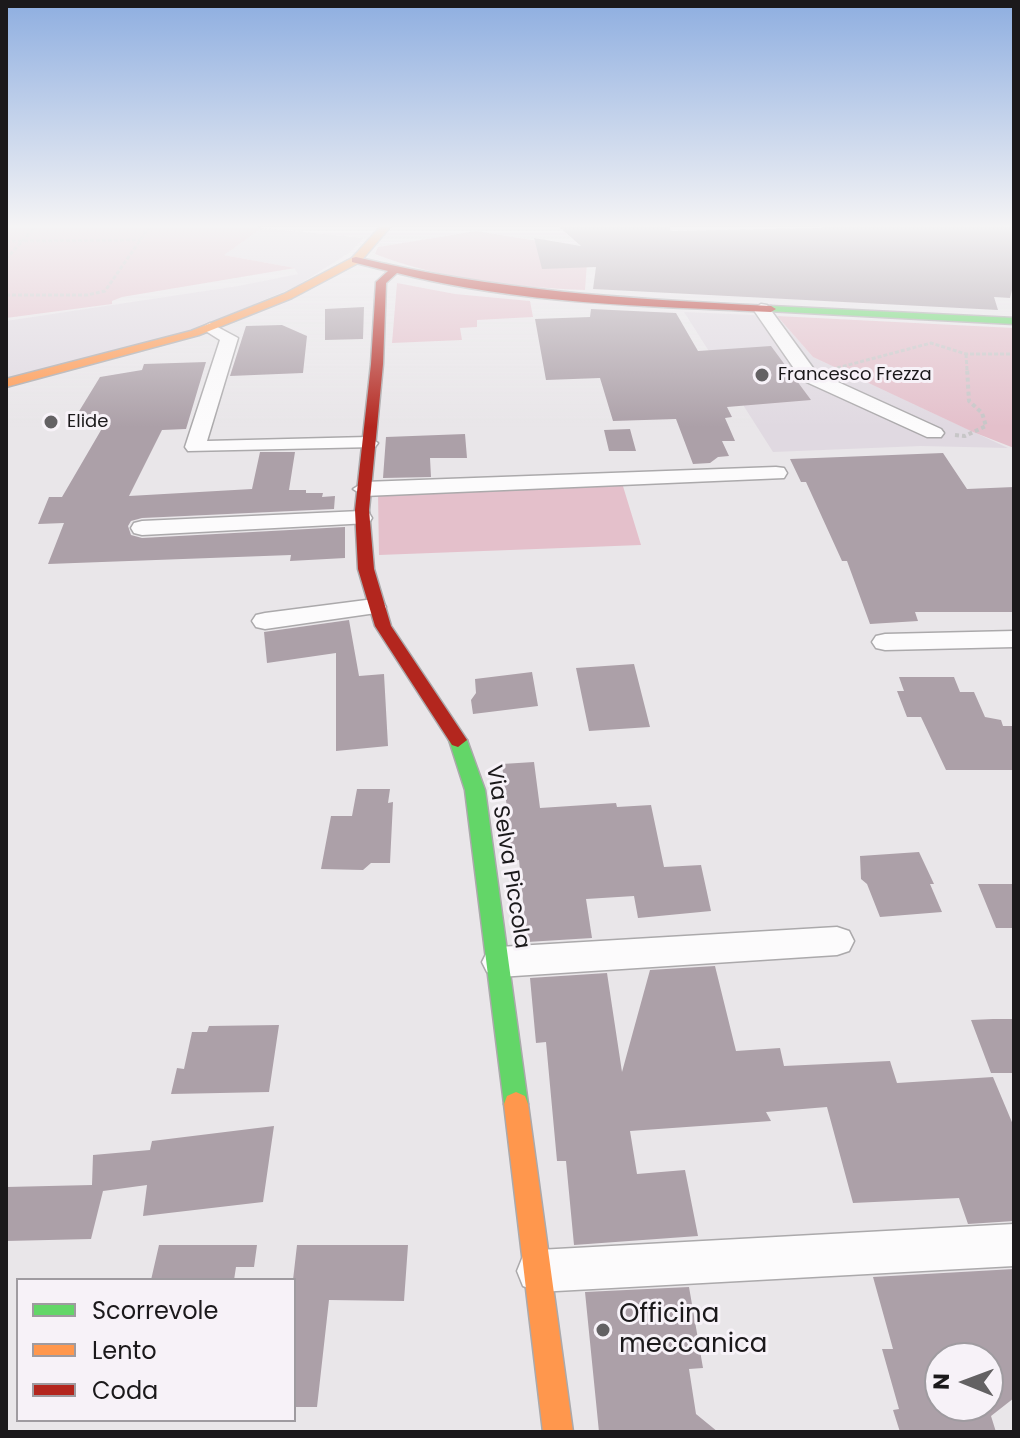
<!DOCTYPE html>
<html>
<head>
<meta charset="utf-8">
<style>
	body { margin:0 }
	#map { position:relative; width:1020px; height:1438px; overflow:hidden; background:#e9e6e9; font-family:Poppins,sans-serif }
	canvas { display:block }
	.frame { position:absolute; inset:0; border:8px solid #1b191b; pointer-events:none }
	.legend { position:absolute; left:16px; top:1278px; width:280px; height:144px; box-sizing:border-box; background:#f7f2f8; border:2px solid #9f9ba0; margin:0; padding:10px 14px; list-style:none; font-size:24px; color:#1b191b }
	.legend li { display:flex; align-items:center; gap:16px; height:40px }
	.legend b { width:40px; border:2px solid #9f9ba0 }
	.north { position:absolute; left:924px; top:1342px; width:80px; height:80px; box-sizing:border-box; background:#f7f2f8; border:2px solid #9f9ba0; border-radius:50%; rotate:271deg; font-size:22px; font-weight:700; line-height:32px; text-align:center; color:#1b191b }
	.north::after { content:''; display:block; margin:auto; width:28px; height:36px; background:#636163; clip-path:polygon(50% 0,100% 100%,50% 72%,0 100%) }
</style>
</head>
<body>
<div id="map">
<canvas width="1020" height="1438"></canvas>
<div class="frame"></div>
<ul class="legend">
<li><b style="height:10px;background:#63d668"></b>Scorrevole</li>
<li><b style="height:10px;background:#ff974d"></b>Lento</li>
<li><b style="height:10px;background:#b3261e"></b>Coda</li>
</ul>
<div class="north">N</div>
</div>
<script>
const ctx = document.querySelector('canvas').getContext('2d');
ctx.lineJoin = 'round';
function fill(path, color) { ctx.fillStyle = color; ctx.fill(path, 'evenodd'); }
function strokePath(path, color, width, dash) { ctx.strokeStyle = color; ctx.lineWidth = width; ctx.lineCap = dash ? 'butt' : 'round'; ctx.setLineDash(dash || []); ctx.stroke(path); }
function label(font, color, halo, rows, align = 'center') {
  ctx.font = font + ' Poppins,sans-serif'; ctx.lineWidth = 6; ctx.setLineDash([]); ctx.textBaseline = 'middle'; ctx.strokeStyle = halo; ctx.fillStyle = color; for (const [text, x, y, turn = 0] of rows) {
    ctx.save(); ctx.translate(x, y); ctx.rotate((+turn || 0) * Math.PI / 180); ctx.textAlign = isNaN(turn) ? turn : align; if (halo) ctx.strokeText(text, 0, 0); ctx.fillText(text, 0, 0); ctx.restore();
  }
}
const built = new Path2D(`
	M262 228 364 238 349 253 295 287 188 332 6 380V321L238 286 298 274 294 268 223 255Z
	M684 312 777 316 813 357 1008 448 921 446 773 452Z`);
const green = new Path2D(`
	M6 226H255L262 228 224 255 295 268 122 297 112 301V304L6 318Z
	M476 231 588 249 585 290C513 287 443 280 375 254L378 247Z
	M397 283 455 294 530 301 533 317 477 320V327L460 328 462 340 392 343Z
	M777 316 1014 328V448L973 432 813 357Z
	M622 483 641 545 379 555 378 492Z`);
const building = new Path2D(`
	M558 226H670V231L822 228 820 226H1014V282L1010 298 994 297 998 310 593 289 596 267 542 269 534 238 581 246Z
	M364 307 363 339 325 340V309Z
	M591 309 676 313 698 351 771 346 811 400 727 407 732 417 725 418 735 441H722L729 456 718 457 710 463 693 464 676 419 613 421 600 378 546 380 535 319 590 317Z
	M282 325 307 336 303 373 230 376 246 326Z
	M206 362 186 429 162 430 129 496 252 489 260 452H295L289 490H306V493H323L322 497 335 496 334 509 142 518 131 521 128 526 131 535 142 538 345 527V558L290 561 291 555 48 564 64 523 38 524 49 497H62L104 425 70 426 100 377 142 370 144 364Z
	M630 429 636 451H609L604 430Z
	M465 434 467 458H430L431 477 383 478 386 437Z
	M943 453 967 489 1014 487V612H915L918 621 870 624 847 561H842L806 482H801L790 459Z
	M349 620 359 676 384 674 388 746 336 751V653L267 663 264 632Z
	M634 664 650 727 589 731 576 668Z
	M532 672 538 706 473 714 471 700 476 693 475 679Z
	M899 677H954L960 692H974L985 717 1001 720 1003 726H1014V770H946L921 717H907L897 691H904Z
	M534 762 540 808 616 803 617 807 651 805 664 867 701 865 711 911 638 918 634 896 586 899 592 938 527 942 519 860 510 861 505 832 509 827 502 764Z
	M357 789H390L388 803 393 802 390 863H371L363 870 321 869 331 816H352Z
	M919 852 934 884H930L942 912 880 917 867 884 861 879 860 856Z
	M978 884H1014V928H996Z
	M715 966 736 1051 780 1048 784 1066 890 1061 897 1083 993 1077 1014 1127V1221L968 1224 959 1198 853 1203 827 1107 766 1112 771 1121 630 1131 637 1174 685 1170 698 1236 574 1245 566 1161H557L546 1042 536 1043 530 978 607 973 622 1072 650 970Z
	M993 1019H1014V1073H991L971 1020Z
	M279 1025 269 1092 171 1094 177 1068 184 1069 192 1032H207L209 1026Z
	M274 1126 263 1202 143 1216 147 1185 103 1191 91 1239 6 1241V1187L92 1185 93 1155 150 1150 152 1141Z
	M159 1245H257L254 1267H236L234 1280H151Z
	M297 1245H408L404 1301 329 1300 317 1407H294L293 1280Z
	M1014 1269V1398L991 1416 996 1432H900L893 1410 899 1409 882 1349H893L873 1277ZM940 1358H988V1408L940 1406Z
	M689 1287 703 1368 689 1369 696 1414 718 1432H599L585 1292Z`);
const pathFar1 = new Path2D(`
	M6 241 140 240
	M6 259 36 226
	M6 295H87L105 291 150 226
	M966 354 967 370
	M837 368 931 343 966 354H1014`);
const path = new Path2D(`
	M955 435 965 436 986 426 982 413 969 401 967 368`);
const street = new Path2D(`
	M761 304 767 305 816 372 941 429 944 433 941 437H927L802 380 753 309Z
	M210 323 238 338 207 441 368 437 378 443 375 447 188 451 185 447 220 340 201 328Z
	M776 467 784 468 787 473 784 478 364 496 353 489 364 482Z
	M361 511 369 513 372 518 369 523 142 535 134 533 131 528 134 523 142 521Z
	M374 599 383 602 386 607 383 612 265 629 256 627 252 621 256 615 265 613Z
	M1014 631V647L885 650 876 648 872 642 876 636 885 634Z
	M837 927 849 931 854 941 849 951 837 955 499 977 487 972 482 962 487 952 499 947Z
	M1014 1224V1266L538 1292 523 1286 517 1271 523 1256 538 1250Z`);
const fast = new Path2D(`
	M771 306 1014 318V324L767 311 766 309Z
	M458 733 467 740 485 790 528 1104 525 1112 516 1116 507 1112 504 1104 465 790 449 740Z`);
const slow = new Path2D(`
	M381 226H391L360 262 292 298 199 335 6 387V379L191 331 284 294 352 258Z
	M516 1092 525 1096 528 1104 573 1432H543L504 1104 507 1096Z`);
const jam = new Path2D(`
	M356 257C493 291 631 299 771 306L776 309 771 312C647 306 519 304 397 273L386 283 383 364 369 510 374 569 391 626 467 740 458 747 452 745 375 626 358 569 355 510 371 364 376 282 388 271 352 262V258Z`);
const markers = [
	[762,375,8,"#636163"],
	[51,422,8,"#636163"],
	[603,1330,8,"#636163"]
];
const farPoinames = [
	["Francesco Frezza",778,375],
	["Elide",67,422]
];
const streetNames = [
	["Via Selva Piccola",507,857,81]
];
const nearPoinames = [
	["Officina",619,1315],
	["meccanica",619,1345]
];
fill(built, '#e0d9e1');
fill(green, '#e4c0cb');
fill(building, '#aca0a8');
strokePath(street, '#aba9ab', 3);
strokePath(fast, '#aba9ab', 3);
strokePath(slow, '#aba9ab', 3);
strokePath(jam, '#aba9ab', 3);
strokePath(pathFar1, '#c7c6c7', 3, [4, 2]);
strokePath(path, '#c7c6c7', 4, [4, 3]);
fill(street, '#fcfbfc');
fill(fast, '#63d668');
fill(slow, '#ff974d');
fill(jam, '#b3261e');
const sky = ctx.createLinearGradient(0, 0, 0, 427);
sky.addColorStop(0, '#8eaee0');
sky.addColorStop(0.53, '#f5f4f5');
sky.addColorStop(1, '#f5f4f500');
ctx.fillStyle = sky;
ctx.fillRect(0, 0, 1020, 427);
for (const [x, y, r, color] of markers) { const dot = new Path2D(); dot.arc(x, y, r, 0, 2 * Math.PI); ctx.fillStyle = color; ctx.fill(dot); strokePath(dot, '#f7f2f8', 3); }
label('18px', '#1b191b', '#f7f2f8', farPoinames, 'left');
label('22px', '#1b191b', '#f7f2f8', streetNames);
label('26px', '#1b191b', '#f7f2f8', nearPoinames, 'left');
</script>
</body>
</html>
